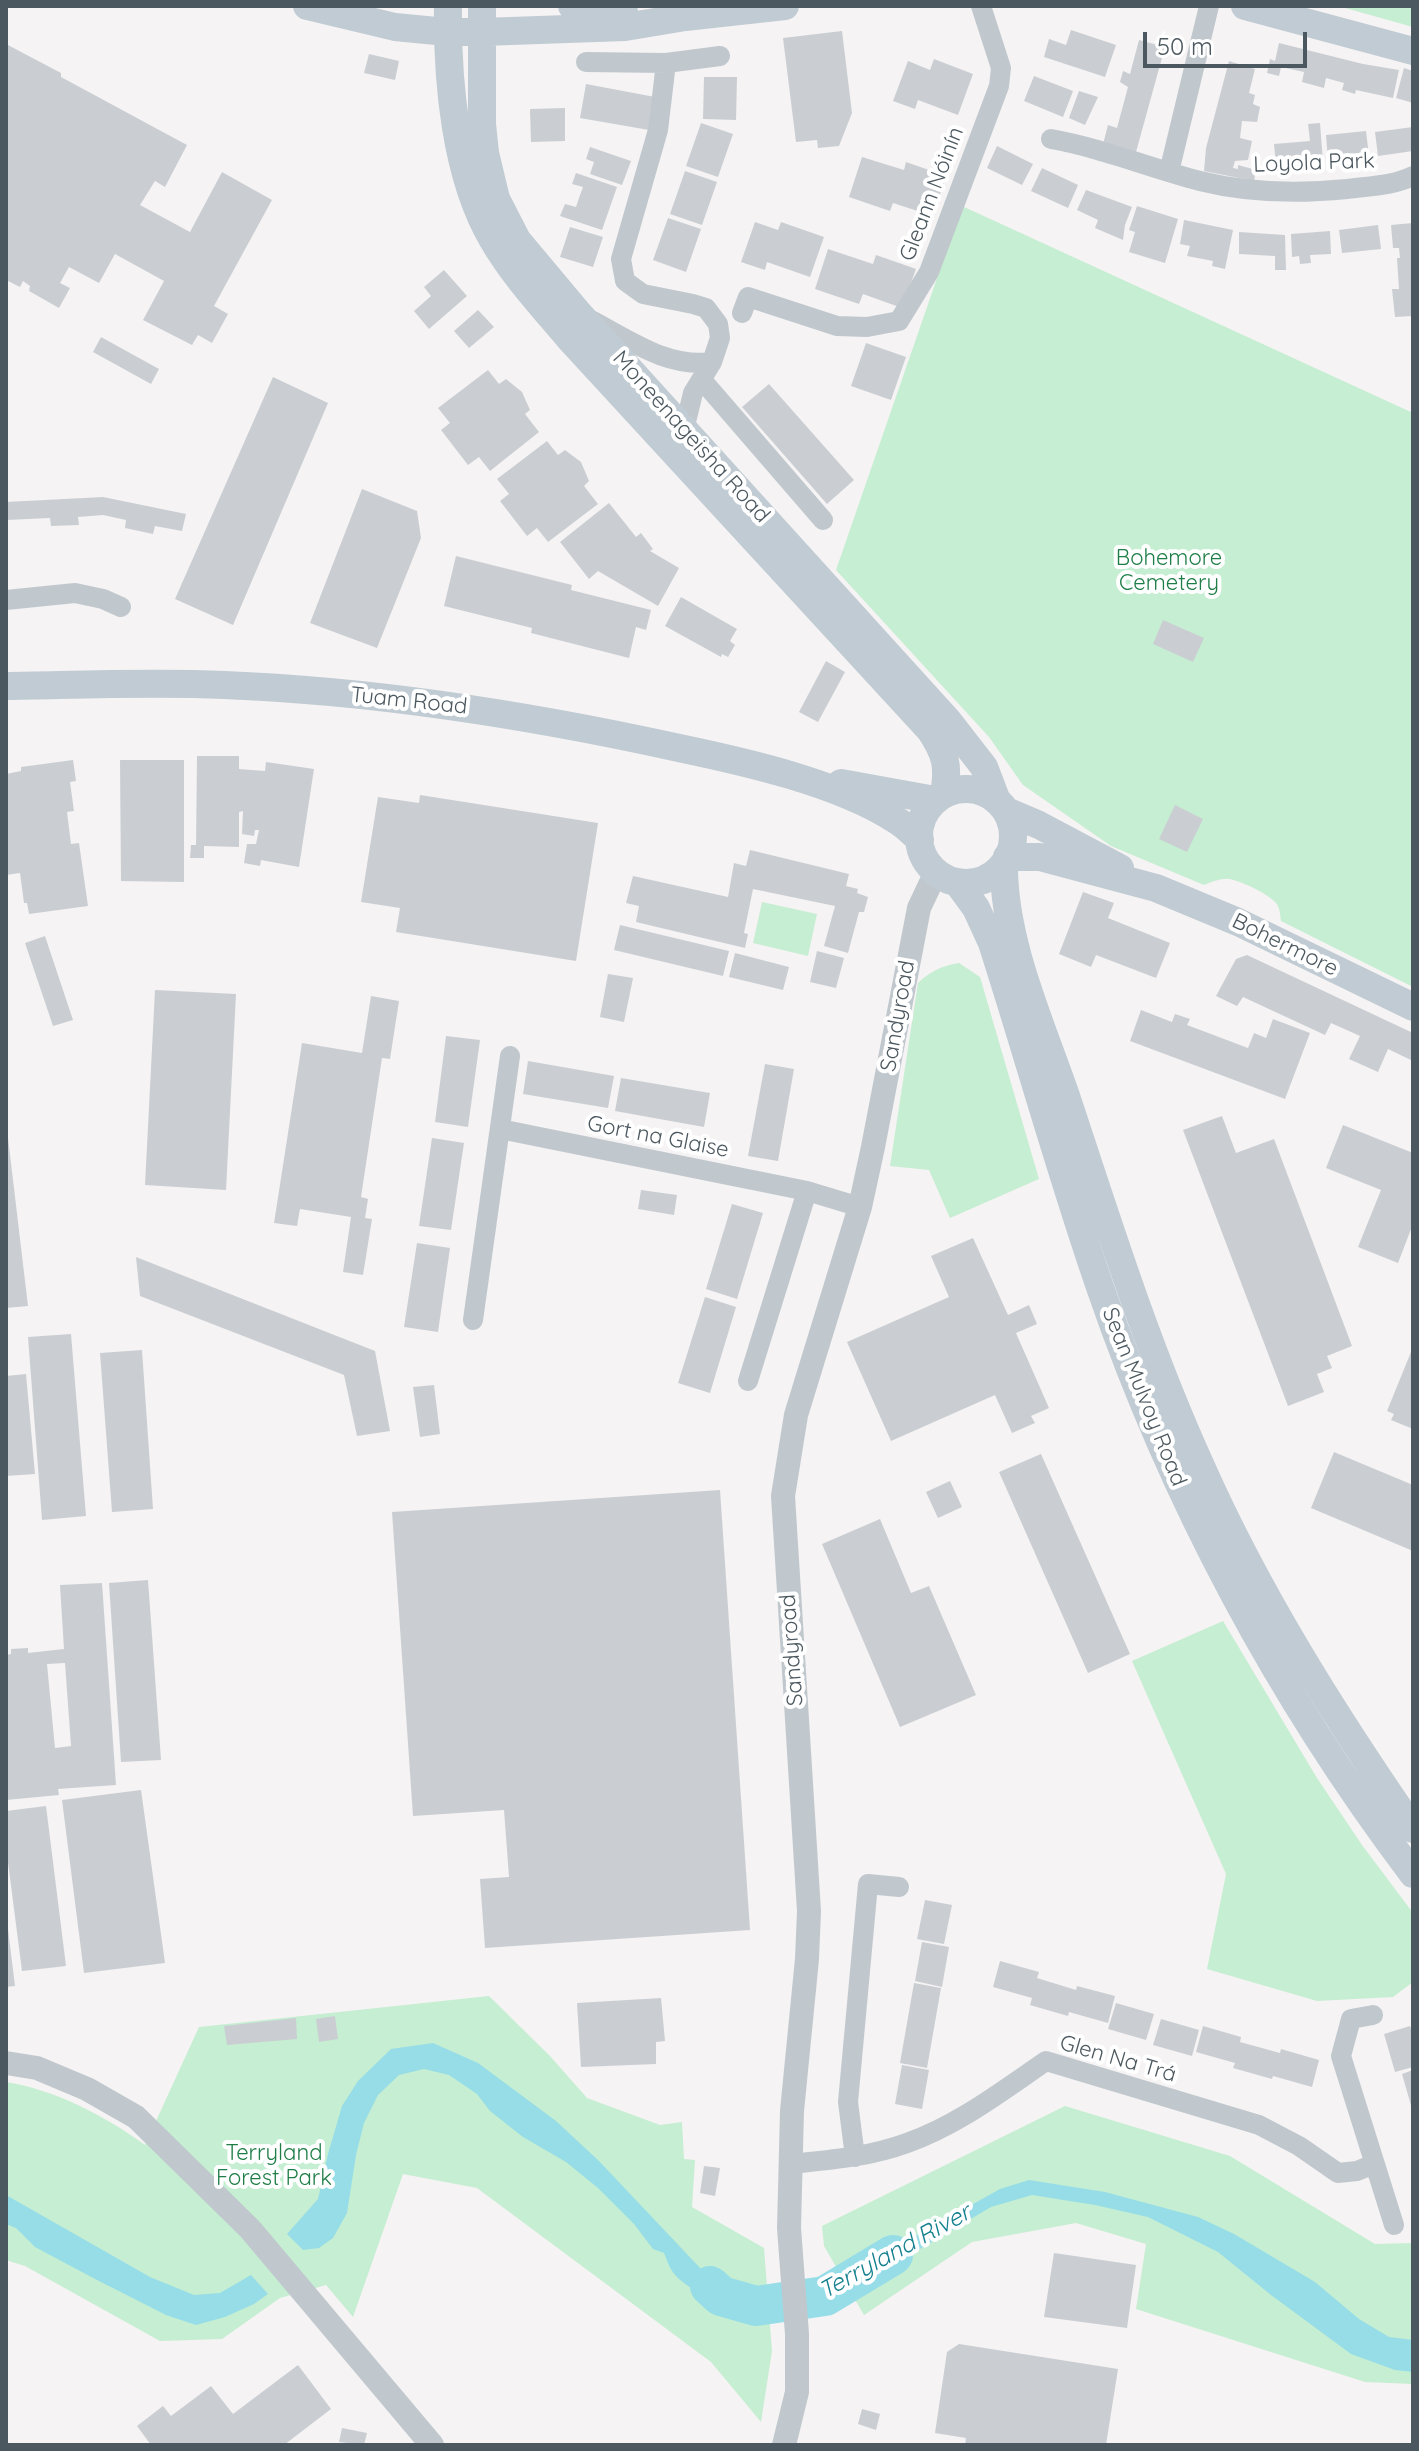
<!DOCTYPE html>
<html>
<head>
<meta charset="utf-8">
<style>
	body { margin:0 }
	#map { position:relative; width:1419px; height:2451px; overflow:hidden; background:#f5f3f3; font-family:Quicksand,sans-serif }
	canvas { display:block }
	.frame { position:absolute; inset:0; border:8px solid #4c585f; pointer-events:none }
	.scale { position:absolute; left:1143px; top:32px; width:164px; height:36px; box-sizing:border-box; border:4px solid #4c585f; border-top:0; padding-left:10px; font-size:24px; line-height:28px; white-space:nowrap; color:#4c585f; -webkit-text-stroke:6px #fff; paint-order:stroke }
</style>
</head>
<body>
<div id="map">
<canvas width="1419" height="2451"></canvas>
<div class="frame"></div>
<div class="scale">50 m</div>
</div>
<script>
const ctx = document.querySelector('canvas').getContext('2d');
ctx.lineJoin = 'round';
function fill(path, color) { ctx.fillStyle = color; ctx.fill(path, 'evenodd'); }
function strokePath(path, color, width, dash) { ctx.strokeStyle = color; ctx.lineWidth = width; ctx.lineCap = dash ? 'butt' : 'round'; ctx.setLineDash(dash || []); ctx.stroke(path); }
function label(font, color, halo, rows, align = 'center') {
  ctx.font = font + ' Quicksand,sans-serif'; ctx.lineWidth = 8; ctx.setLineDash([]); ctx.textBaseline = 'middle'; ctx.strokeStyle = halo; ctx.fillStyle = color; for (const [text, x, y, turn = 0] of rows) {
    ctx.save(); ctx.translate(x, y); ctx.rotate((+turn || 0) * Math.PI / 180); ctx.textAlign = isNaN(turn) ? turn : align; if (halo) ctx.strokeText(text, 0, 0); ctx.fillText(text, 0, 0); ctx.restore();
  }
}
const green = new Path2D(`
	M1338 6H1413V27Z
	M962 206 1413 413V987L1281 921C1280 914 1280 908 1276 903 1267 893 1243 882 1230 879 1221 878 1212 882 1204 885L1111 846 1023 785 989 737 836 570Z
	M762 902 817 914 808 956 753 943Z
	M959 963 980 977 1039 1179 950 1218 929 1170 890 1166 918 983C931 971 941 966 959 963Z
	M1223 1621 1317 1778 1362 1845 1413 1913V1982L1393 1997 1317 2001 1207 1969 1226 1874 1132 1661Z
	M489 1996 550 2056 587 2098 660 2125 682 2122 684 2159 695 2160 692 2207 764 2248 772 2351 761 2422 711 2362 477 2188 403 2174 353 2317 326 2285 280 2298 222 2339 160 2341 25 2266 6 2260V2082C56 2090 105 2116 145 2145L199 2027Z
	M1065 2106 1230 2156 1375 2244 1413 2243V2384L1365 2382 1136 2309 1146 2244 1076 2223 972 2242 864 2315 824 2246 822 2226Z`);
const water = new Path2D(`
	M433 2043 478 2063 556 2121 599 2161 701 2269 729 2289 755 2293 762 2320C737 2315 694 2294 676 2276 670 2270 667 2260 664 2253L653 2249 634 2224 598 2188 566 2162 523 2137 490 2111 477 2094 449 2075 424 2069 399 2075 378 2095 364 2123 356 2155 347 2213 333 2238 319 2248 303 2250 287 2234 318 2199 328 2154 342 2106 358 2081 391 2049Z
	M1029 2180 1105 2192 1198 2217 1234 2234 1315 2282 1359 2319 1389 2337 1413 2340V2372L1395 2370 1351 2354 1271 2295 1218 2252 1148 2217 1095 2205 1032 2195 991 2207 852 2289 844 2276 1000 2189Z
	M6 2195 150 2277 194 2295 220 2293 251 2275 268 2294 254 2304 225 2317 196 2325 166 2315 97 2280 35 2247 16 2228 6 2224Z`);
const river = new Path2D(`
	M710 2286 721 2296 756 2306 825 2296 893 2255`);
const building = new Path2D(`
	M1071 30 1116 45 1105 77 1044 57 1049 39 1066 45Z
	M842 31 852 113 839 146 818 148 817 140 796 142 783 38Z
	M1139 40 1165 47 1136 152 1103 144 1108 125 1117 128 1128 87 1120 82 1123 71 1130 74Z
	M1279 43 1363 64 1399 70 1393 98 1356 90 1355 94 1342 90 1344 83 1326 78 1324 88 1302 82 1304 72 1281 67 1279 76 1267 73 1270 59 1275 61Z
	M6 44 61 73V77L187 145 165 187 155 181 140 205 190 232 222 172 272 200 214 306 228 314 212 343 198 335 192 345 143 320 164 281 115 254 99 283 69 267 60 283 70 288 59 308 29 291 30 286 23 281 20 287 6 280Z
	M369 54 399 61 395 80 364 73Z
	M934 59 973 74 958 115 918 100 915 109 893 101 908 61 930 70Z
	M1229 61 1255 69 1249 93 1255 95 1253 104 1260 107 1257 122 1242 121 1240 138 1252 141 1248 160 1235 161 1233 168 1238 169V165L1256 170 1254 181 1204 171 1206 148Z
	M1404 68 1413 71V103L1396 98Z
	M1034 76 1073 91 1063 117 1024 101Z
	M704 77H737L736 120 703 119Z
	M586 84 655 97 649 130 580 118Z
	M1079 91 1098 97 1085 125 1069 118Z
	M565 108V141L531 142 530 109Z
	M701 123 733 134 718 177 686 166Z
	M1320 123 1323 162 1276 166 1274 144 1310 141 1308 124Z
	M1413 127V151L1378 156 1375 132Z
	M1366 131 1369 156 1328 160 1326 135Z
	M997 146 1033 164 1022 185 987 168Z
	M590 147 631 161 622 185 590 174 594 162 586 159Z
	M862 157 904 170 906 162 946 176 933 216 893 203 890 211 849 197Z
	M1042 168 1078 185 1068 208 1031 191Z
	M685 171 717 182 702 225 670 214Z
	M576 173 617 187 602 230 560 216 565 204 576 207 579 198 583 187 572 184Z
	M1086 190 1132 207 1125 225 1123 240 1095 228 1098 220 1077 210Z
	M1137 206 1178 219 1165 263 1129 252 1135 232 1129 230Z
	M668 218 701 229 686 272 653 260Z
	M1184 220 1233 230 1225 269 1212 266 1213 261 1187 256 1190 246 1180 244Z
	M755 222 778 230 781 222 824 237 810 277 767 262 765 270 741 262Z
	M1413 223V316L1395 317 1392 289H1399L1397 258H1400L1399 248H1393L1391 225Z
	M1378 225 1381 249 1342 253 1339 230Z
	M570 227 603 237 593 267 560 257Z
	M1330 231 1331 254 1310 255 1311 263 1300 264 1299 256 1292 257 1291 234Z
	M1239 232 1285 235 1286 270H1275V256L1239 254Z
	M828 249 873 264 876 255 916 269 902 308 863 294 859 304 815 289Z
	M444 270 467 296 429 329 414 311 431 296 424 287Z
	M478 310 494 327 469 348 454 331Z
	M101 337 159 369 151 384 93 352Z
	M866 343 906 357 891 400 851 386Z
	M488 370 499 384 506 379 522 392 530 410 525 414 539 432 490 471 479 457 468 465 441 430 450 423 438 408Z
	M273 377 328 403 233 625 175 599Z
	M769 384 854 480 827 504 742 407Z
	M547 441 558 455 565 450 581 462 589 481 584 486 598 504 548 542 537 528 527 536 500 501 509 494 497 479Z
	M362 489 417 511 421 538 377 648 310 623Z
	M103 497 186 514 182 531 155 526 153 534 125 528 126 520 103 515 78 517 79 525 51 526 50 518 6 520V502Z
	M609 503 636 537 641 533 653 549 650 551 679 568 658 606 598 571 589 579 560 542Z
	M456 556 572 585 571 590 651 610 646 630 636 627 629 658 531 633 532 628 444 606Z
	M681 597 737 629 730 641 735 645 728 657 722 654 721 657 665 626Z
	M1163 620 1204 638 1193 662 1153 644Z
	M826 661 845 672 818 722 799 712Z
	M197 756H239V769L265 771 266 762 314 769 299 867 261 860 260 866 244 863 247 844H256L259 830H255L254 836 242 834 243 811 239 812V847L204 846V858H190L191 845H196Z
	M73 760 76 781 70 782 74 811 67 812 71 844 79 843 88 906 29 914 27 903H24L20 873 6 875V774L21 771V767Z
	M120 760H184V882L121 881Z
	M420 795 598 823 576 961 396 932 400 908 361 902 378 797 419 803Z
	M1175 805 1203 819 1187 852 1159 839Z
	M750 850 849 874 846 886 858 889 857 893 868 897 864 912H859L848 953 824 946 835 906 753 889 744 933 748 934 745 948 636 922 639 906 626 903 633 876 728 897 734 863 746 866Z
	M1083 892 1114 903 1108 918 1170 943 1156 978 1096 955 1091 967 1059 954Z
	M620 925 729 951 723 976 614 950Z
	M45 936 73 1020 53 1026 25 943Z
	M817 951 844 958 836 988 810 982Z
	M735 953 789 967 783 990 729 977Z
	M1247 955 1413 1033V1061L1388 1049 1378 1072 1349 1059 1360 1036 1331 1023 1325 1035 1243 997 1237 1006 1216 996 1236 959Z
	M608 974 633 978 624 1022 600 1017Z
	M155 990 236 994 226 1190 145 1185Z
	M371 996 399 1001 390 1059 382 1058 361 1197 368 1199 365 1218 372 1219 363 1275 343 1272 351 1217 300 1209 297 1226 274 1223 302 1043 362 1053Z
	M1141 1010 1172 1022 1175 1014 1190 1019 1187 1025 1248 1048 1254 1033 1266 1038 1273 1019 1310 1033 1285 1099 1130 1041Z
	M446 1036 480 1040 468 1127 435 1122Z
	M528 1061 614 1076 608 1108 523 1094Z
	M765 1064 794 1069 778 1161 748 1156Z
	M621 1078 710 1093 704 1127 615 1111Z
	M1222 1116 1236 1153 1274 1139 1352 1346 1327 1356 1332 1368 1317 1374 1324 1392 1288 1406 1183 1130Z
	M1343 1125 1413 1153V1224L1398 1263 1358 1247 1381 1190 1326 1168Z
	M6 1138H8L28 1306 6 1308Z
	M432 1138 464 1143 451 1230 419 1226Z
	M641 1190 677 1195 674 1215 638 1209Z
	M732 1204 763 1213 737 1299 706 1289Z
	M973 1238 1008 1315 1029 1305 1037 1324 1016 1333 1049 1408 1031 1416 1035 1423 1012 1433 995 1395 891 1441 847 1342 949 1297 931 1256Z
	M417 1243 450 1248 438 1332 404 1327Z
	M136 1257 375 1351 390 1431 357 1436 344 1375 140 1296Z
	M705 1297 736 1307 710 1393 678 1383Z
	M71 1334 86 1516 42 1520 28 1337Z
	M1413 1347V1429L1391 1420 1394 1414 1387 1411Z
	M142 1350 153 1509 112 1512 100 1353Z
	M26 1374 35 1474 6 1476V1376Z
	M434 1385 440 1434 420 1437 413 1387Z
	M1334 1452 1413 1485V1551L1311 1508Z
	M1041 1454 1130 1654 1088 1673 999 1472Z
	M950 1481 962 1507 938 1518 926 1492Z
	M720 1490 750 1930 485 1948 480 1879 509 1877 504 1810 413 1816 392 1512Z
	M880 1519 911 1593 929 1586 976 1695 900 1727 822 1544Z
	M148 1580 161 1760 121 1762 109 1583Z
	M102 1583 116 1785 58 1789 59 1795 6 1800V1655L11 1654V1649L28 1648V1653L64 1649 60 1585ZM65 1663 71 1746 55 1748 47 1664Z
	M141 1790 165 1963 84 1973 62 1800Z
	M46 1806 66 1966 22 1971 6 1847V1811Z
	M925 1900 952 1905 944 1944 917 1939Z
	M6 1929H8L15 1986 6 1987Z
	M922 1942 949 1947 942 1987 915 1981Z
	M1000 1961 1039 1972 1037 1978 1076 1990 1077 1986 1115 1996 1108 2023 1069 2012 1068 2016 1030 2005 1032 1998 993 1987Z
	M914 1983 941 1988 927 2068 900 2063Z
	M661 1998 665 2041 656 2042V2064L581 2067 577 2003Z
	M1116 2003 1154 2014 1146 2040 1108 2029Z
	M335 2016 338 2039 319 2042 316 2019Z
	M296 2018 297 2039 227 2045 224 2026Z
	M1161 2019 1199 2030 1192 2056 1153 2045Z
	M1203 2026 1241 2037 1240 2042 1280 2053 1281 2049 1319 2060 1312 2087 1273 2076 1272 2079 1233 2068 1235 2063 1196 2052Z
	M1410 2026 1413 2036V2067L1395 2072 1384 2034Z
	M902 2065 929 2070 922 2109 895 2104Z
	M1413 2070V2109H1412L1402 2074Z
	M704 2166 720 2168 715 2196 700 2193Z
	M1054 2253 1136 2265 1127 2328 1044 2317Z
	M959 2344 1118 2369 1106 2445H965L966 2438 935 2433 947 2352Z
	M298 2365 331 2409 284 2445H151L137 2426 163 2406 171 2416 211 2386 233 2414Z
	M862 2409 880 2414 876 2430 858 2424Z
	M342 2428 367 2433 364 2445 339 2442Z`);
const minor = new Path2D(`
	M586 62 666 63 720 56
	M666 63 658 130 621 259 625 281 643 294 693 304 706 308 718 324 720 338 712 362 693 393 684 430
	M1051 139C1102 148 1150 168 1200 181 1248 193 1297 194 1347 189 1369 186 1392 186 1413 176
	M1169 172 1209 6
	M742 313 748 297 837 326 867 327 899 321 929 272 999 86 1001 68 981 6
	M593 321C631 341 668 368 712 362
	M702 380 823 520
	M6 600 75 593 103 599 121 607
	M500 1129 807 1191 860 1207
	M473 1320 510 1056
	M748 1381 807 1191
	M1373 2015 1351 2019 1341 2056 1394 2225
	M855 2157 848 2102 868 1884 899 1887
	M791 2164C830 2160 869 2157 907 2143 958 2125 1002 2091 1046 2061L1259 2125 1299 2146 1338 2173 1357 2171 1374 2164`);
const tertiary = new Path2D(`
	M6 2063 37 2068 87 2089 136 2117 250 2229 432 2445
	M784 2445 797 2392V2334L789 2228 792 2111 807 1959 809 1911 783 1496 796 1415 860 1207 873 1147 919 908 936 872`);
const secondary = new Path2D(`
	M307 6 395 27 447 32H482L625 27 685 17 785 6
	M448 6C447 80 455 176 493 240 514 276 543 307 569 338L930 730C946 754 949 766 944 794
	M482 6V124L485 153 496 199 517 240 579 314 949 722 984 767 997 801
	M572 6 624 11
	M1245 6 1413 51
	M6 686C78 685 152 682 224 685 377 691 529 715 679 748 746 762 839 783 896 820 905 825 912 833 920 840
	M841 783 935 800
	M919 836a47 47 0 1 1 94 0a47 47 0 1 1-94 0Z
	M1006 811 1039 825 1120 868
	M1007 857H1040L1156 888 1238 922 1413 1007
	M1004 864C1003 941 1041 1023 1066 1096 1107 1220 1146 1345 1200 1464 1257 1593 1333 1713 1413 1829
	M957 882 976 908 992 943C1029 1058 1061 1175 1101 1290 1173 1499 1280 1698 1413 1874`);
const streetNames = [
	["Loyola Park",1314,163,-2],
	["Gleann Nóinín",932,194,-69],
	["Moneenageisha Road",691,437,48],
	["Tuam Road",409,701,6],
	["Bohermore",1285,945,26],
	["Sandyroad",898,1016,-80],
	["Gort na Glaise",658,1137,11],
	["Sean Mulvoy Road",1144,1397,68],
	["Sandyroad",792,1650,-94],
	["Glen Na Trá",1118,2059,16]
];
const parkNames = [
	["Bohemore",1169,558],
	["Cemetery",1169,583],
	["Terryland",274,2153],
	["Forest Park",274,2178]
];
const waterNames = [
	["Terryland River",895,2252,-29]
];
fill(green, '#c6eed2');
fill(water, '#96dde8');
strokePath(river, '#96dde8', 40);
fill(building, '#caced2');
strokePath(minor, '#c0c8ce', 20);
strokePath(tertiary, '#c0c8ce', 24);
strokePath(secondary, '#c0cbd3', 28);
label('22px', '#4c585f', '#fff', streetNames);
label('22px', '#1f7e47', '#fff', parkNames);
label('italic 24px', '#168190', '#fff', waterNames);
</script>
</body>
</html>
